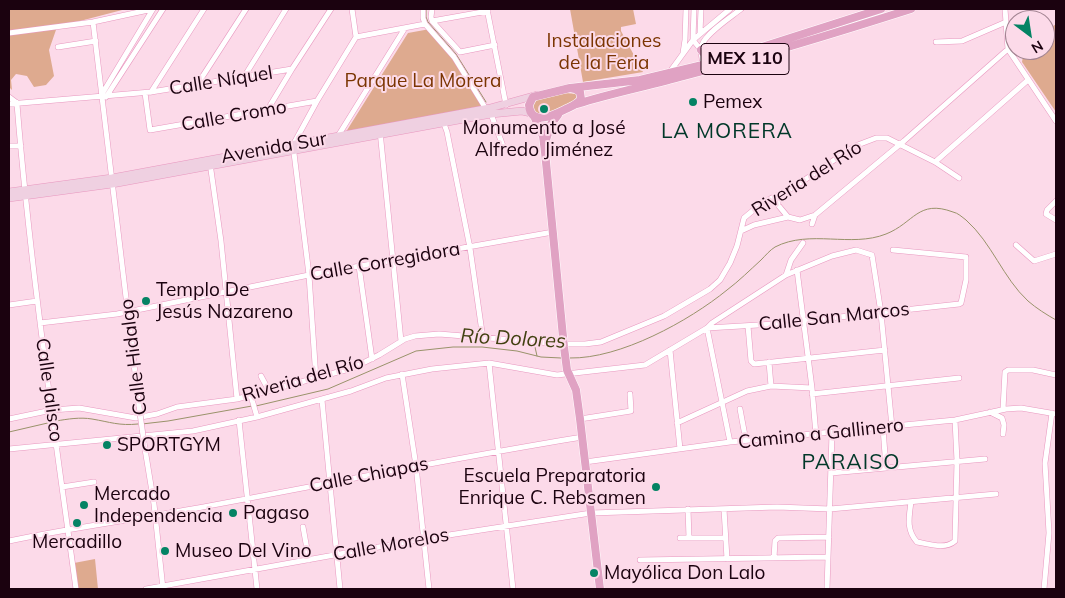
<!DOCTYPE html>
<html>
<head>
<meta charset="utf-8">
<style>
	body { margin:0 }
	#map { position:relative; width:1065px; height:598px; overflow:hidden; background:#fcdae9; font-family:Mulish,sans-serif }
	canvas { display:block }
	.frame { position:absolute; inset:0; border:10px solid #1b020f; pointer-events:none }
	.north { position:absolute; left:1005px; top:10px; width:50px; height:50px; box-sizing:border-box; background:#fcdae9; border:1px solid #a28492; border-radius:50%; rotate:149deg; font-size:14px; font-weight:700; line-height:20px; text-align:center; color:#1b020f }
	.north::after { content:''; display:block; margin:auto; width:18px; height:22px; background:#048364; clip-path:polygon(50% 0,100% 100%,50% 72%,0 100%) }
</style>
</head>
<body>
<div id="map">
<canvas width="1065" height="598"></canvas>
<div class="frame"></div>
<div class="north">N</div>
</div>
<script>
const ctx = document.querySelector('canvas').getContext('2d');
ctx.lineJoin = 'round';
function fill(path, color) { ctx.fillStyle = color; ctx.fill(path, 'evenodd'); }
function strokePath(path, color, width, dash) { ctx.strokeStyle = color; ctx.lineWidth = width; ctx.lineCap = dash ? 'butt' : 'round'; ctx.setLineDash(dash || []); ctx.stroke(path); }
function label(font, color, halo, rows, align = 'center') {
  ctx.font = font + ' Mulish,sans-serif'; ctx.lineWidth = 4; ctx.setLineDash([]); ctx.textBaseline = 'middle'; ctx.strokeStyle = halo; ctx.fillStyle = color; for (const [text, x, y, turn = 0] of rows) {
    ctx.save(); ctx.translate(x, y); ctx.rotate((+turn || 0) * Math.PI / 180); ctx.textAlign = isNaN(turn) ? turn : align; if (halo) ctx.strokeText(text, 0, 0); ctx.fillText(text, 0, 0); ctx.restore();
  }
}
const green = new Path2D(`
	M9 9H126L57 27 49 50 54 76 46 85 34 87 27 76 16 74 11 80 12 90 9 87Z
	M570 9H633L636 24 621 27V31L643 72 583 82Z
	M1056 24V112L1022 62 1024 50H1045V32Z
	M430 29 454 57 486 109 344 135 408 33Z
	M564 93 578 94 580 98 548 117 535 114 532 106C538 95 553 95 564 93Z
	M95 559 98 589H78L74 563Z`);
const stream = new Path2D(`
	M426 9V17L428 22 456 54 486 102
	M535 347 537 356
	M570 358C620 359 689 321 727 290 739 281 750 270 761 260 765 256 770 250 775 247 810 229 851 248 886 234 914 223 918 199 953 212 958 213 962 217 966 220 992 243 1003 278 1028 301 1036 308 1047 315 1056 320
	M256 406 328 389 416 351 453 347H482L517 351 541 357 561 358
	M56 421C68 419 80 417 92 419 110 422 119 426 138 424
	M142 424 168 421 252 406
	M9 432 52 422`);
const street = new Path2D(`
	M423 9V18L425 24 454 57 486 109
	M432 9 431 17 432 21 460 52 495 45
	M487 9 506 105
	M694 9 693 40 701 50
	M1005 9 1008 49 1056 121
	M432 21 488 11
	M93 22 139 406
	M9 33 93 22 153 9
	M700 33 701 9
	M356 37 425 24
	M936 42 962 41 1006 22
	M58 47 96 41
	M683 53 685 40 686 9
	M703 65C702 58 700 51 702 45 706 33 731 17 741 9
	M669 73 693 40 730 9
	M244 77 286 9
	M197 85 246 9
	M151 92 204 9
	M145 93 150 130 317 101
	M102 94 153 9
	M9 97 17 103
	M106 97 163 9
	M9 104 151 92 292 69
	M17 104C30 266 54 428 76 589
	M268 109 292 69 331 9
	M491 114 503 146
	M443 121 447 132 470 248 483 339
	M380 131 401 341
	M338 136 405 28
	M9 146H21
	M935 162 1028 80
	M210 163 221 241 237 399
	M778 197V205L788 217 800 220 815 215 904 141 1008 49
	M1056 201 1047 210 1046 214 1056 220
	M812 224 815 215
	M741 231 754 225 788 217
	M1016 245 1034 261 1056 254
	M359 266 372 359
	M797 270 812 388 816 435
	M786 275 791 260 803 243
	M9 305 37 301
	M40 323 117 314 309 275 553 232
	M748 326 751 361 754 364 885 350
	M707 328 775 324 959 304 961 303 966 280V257L893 250
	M707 328 730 442
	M670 350 680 449
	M769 362 771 386
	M489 363 513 589
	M402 374 416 466 429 589
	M261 376 269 391
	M316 379 309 275 293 145 317 101 356 37 352 9
	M812 394 959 378
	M251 396 257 417
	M322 400 340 589
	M740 409 746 441
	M1003 409 1005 372 1008 370H1033L1056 375
	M990 412 1002 418 1004 425 1003 434
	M9 419 52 410 79 408 136 418 157 414 177 407 237 399 353 368 379 355 405 339 415 336 439 334 563 344H585L601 342 664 316 710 289 720 280 730 263 737 246 744 218 762 203 794 187 855 146 876 138H887L935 162 959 178
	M580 419 631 411 630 394
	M239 420 257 589
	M677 423 747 391 771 386 812 388
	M883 428 886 468
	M144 443 154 504 163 589
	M9 449 193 431 257 417 351 391 386 378 432 369 489 363 557 375 645 365 707 328 712 323 786 275 832 256 856 250 872 255 881 313 892 427
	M585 462 730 442 955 420 1006 409 1021 408 1056 414
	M831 473 985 459
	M62 487 94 482
	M911 502C909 517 906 530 917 542 929 544 945 550 955 541L957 461 955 420
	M688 509 689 538
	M724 509 727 559
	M303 527 309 560
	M680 538H725
	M9 541C69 528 131 520 192 509 322 485 452 458 583 437
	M774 558 775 541 778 538 829 537
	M640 560 827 557
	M146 589 423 539 591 513 777 507 830 509 996 494
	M827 589 832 433
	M1044 589 1049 533 1045 463 1052 413`);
const secondary = new Path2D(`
	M9 192 112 178 490 108 537 95
	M9 198 112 184 491 114 522 111 531 113`);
const primary = new Path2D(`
	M701 50 709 59 715 62
	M570 88 640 80 715 62 881 9
	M570 88 575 89 580 92 581 99C577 105 570 107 564 110 552 116 531 126 529 105L533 97Z
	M577 104C612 93 648 86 684 76 760 56 836 33 911 9
	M534 116 543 136 545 152 564 347 567 370 576 390 580 419 600 589
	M545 143 551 124 558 115`);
const streetBridge = new Path2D(`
	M139 406 144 443`);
const markers = [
	[693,102,5,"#048364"],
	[544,109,5,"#048364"],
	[146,301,5,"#048364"],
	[107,445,5,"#048364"],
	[656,487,5,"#048364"],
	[84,505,5,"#048364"],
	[233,513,5,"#048364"],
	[77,523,5,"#048364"],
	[165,551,5,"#048364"],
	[594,573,5,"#048364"]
];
const shields = [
	[745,59,88]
];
const shieldNames = [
	["MEX 110",745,59]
];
const parkNames = [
	["Instalaciones",604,41],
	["de la Feria",604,63],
	["Parque La Morera",423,81]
];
const streetNames = [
	["Calle Níquel",221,81,-9],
	["Calle Cromo",234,116,-10],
	["Avenida Sur",274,148,-10],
	["Riveria del Río",807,179,-32],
	["Calle Corregidora",385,262,-10],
	["Calle San Marcos",834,317,-6],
	["Calle Hidalgo",134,357,-97],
	["Riveria del Río",303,379,-16],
	["Calle Jalisco",49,390,82],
	["Camino a Gallinero",821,434,-6],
	["Calle Chiapas",369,475,-11],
	["Calle Morelos",391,545,-10]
];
const poiNames = [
	["Pemex",703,102],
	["Monumento a José",544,128,"center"],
	["Alfredo Jiménez",544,150,"center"],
	["Templo De",156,290],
	["Jesús Nazareno",156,312],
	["SPORTGYM",117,445],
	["Escuela Preparatoria",646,476,"right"],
	["Enrique C. Rebsamen",646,498,"right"],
	["Mercado",94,494],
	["Independencia",94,516],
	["Pagaso",243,513],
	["Mercadillo",77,542,"center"],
	["Museo Del Vino",175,551],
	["Mayólica Don Lalo",604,573]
];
const waterNames = [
	["Río Dolores",513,339,3]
];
const quarterNames = [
	["LA MORERA",727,132],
	["PARAISO",851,463]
];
fill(green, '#deaa8f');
strokePath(stream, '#99926a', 1);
strokePath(street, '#e897bf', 6);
strokePath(secondary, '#e897bf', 8);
strokePath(primary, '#fff', 9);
strokePath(street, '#fff', 5);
strokePath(secondary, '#efd0e1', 7);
strokePath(primary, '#e0a2c3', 8);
strokePath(streetBridge, '#e897bf', 6, []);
strokePath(streetBridge, '#fff', 5);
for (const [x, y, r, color] of markers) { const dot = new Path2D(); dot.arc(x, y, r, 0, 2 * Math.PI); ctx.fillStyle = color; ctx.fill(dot); strokePath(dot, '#fcdae9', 2); }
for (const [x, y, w] of shields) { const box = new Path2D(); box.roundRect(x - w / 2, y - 15.5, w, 31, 4); ctx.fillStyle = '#fcdae9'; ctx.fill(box); strokePath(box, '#1b020f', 1); }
label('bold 18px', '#1b020f', null, shieldNames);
label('19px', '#7b3502', '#fcdae9', parkNames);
label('19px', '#1b020f', '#fcdae9', streetNames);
label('19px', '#1b020f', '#fcdae9', poiNames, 'left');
label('italic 20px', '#414010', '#fcdae9', waterNames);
ctx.letterSpacing = '1px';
label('21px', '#013829', '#fcdae9', quarterNames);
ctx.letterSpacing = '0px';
</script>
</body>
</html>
